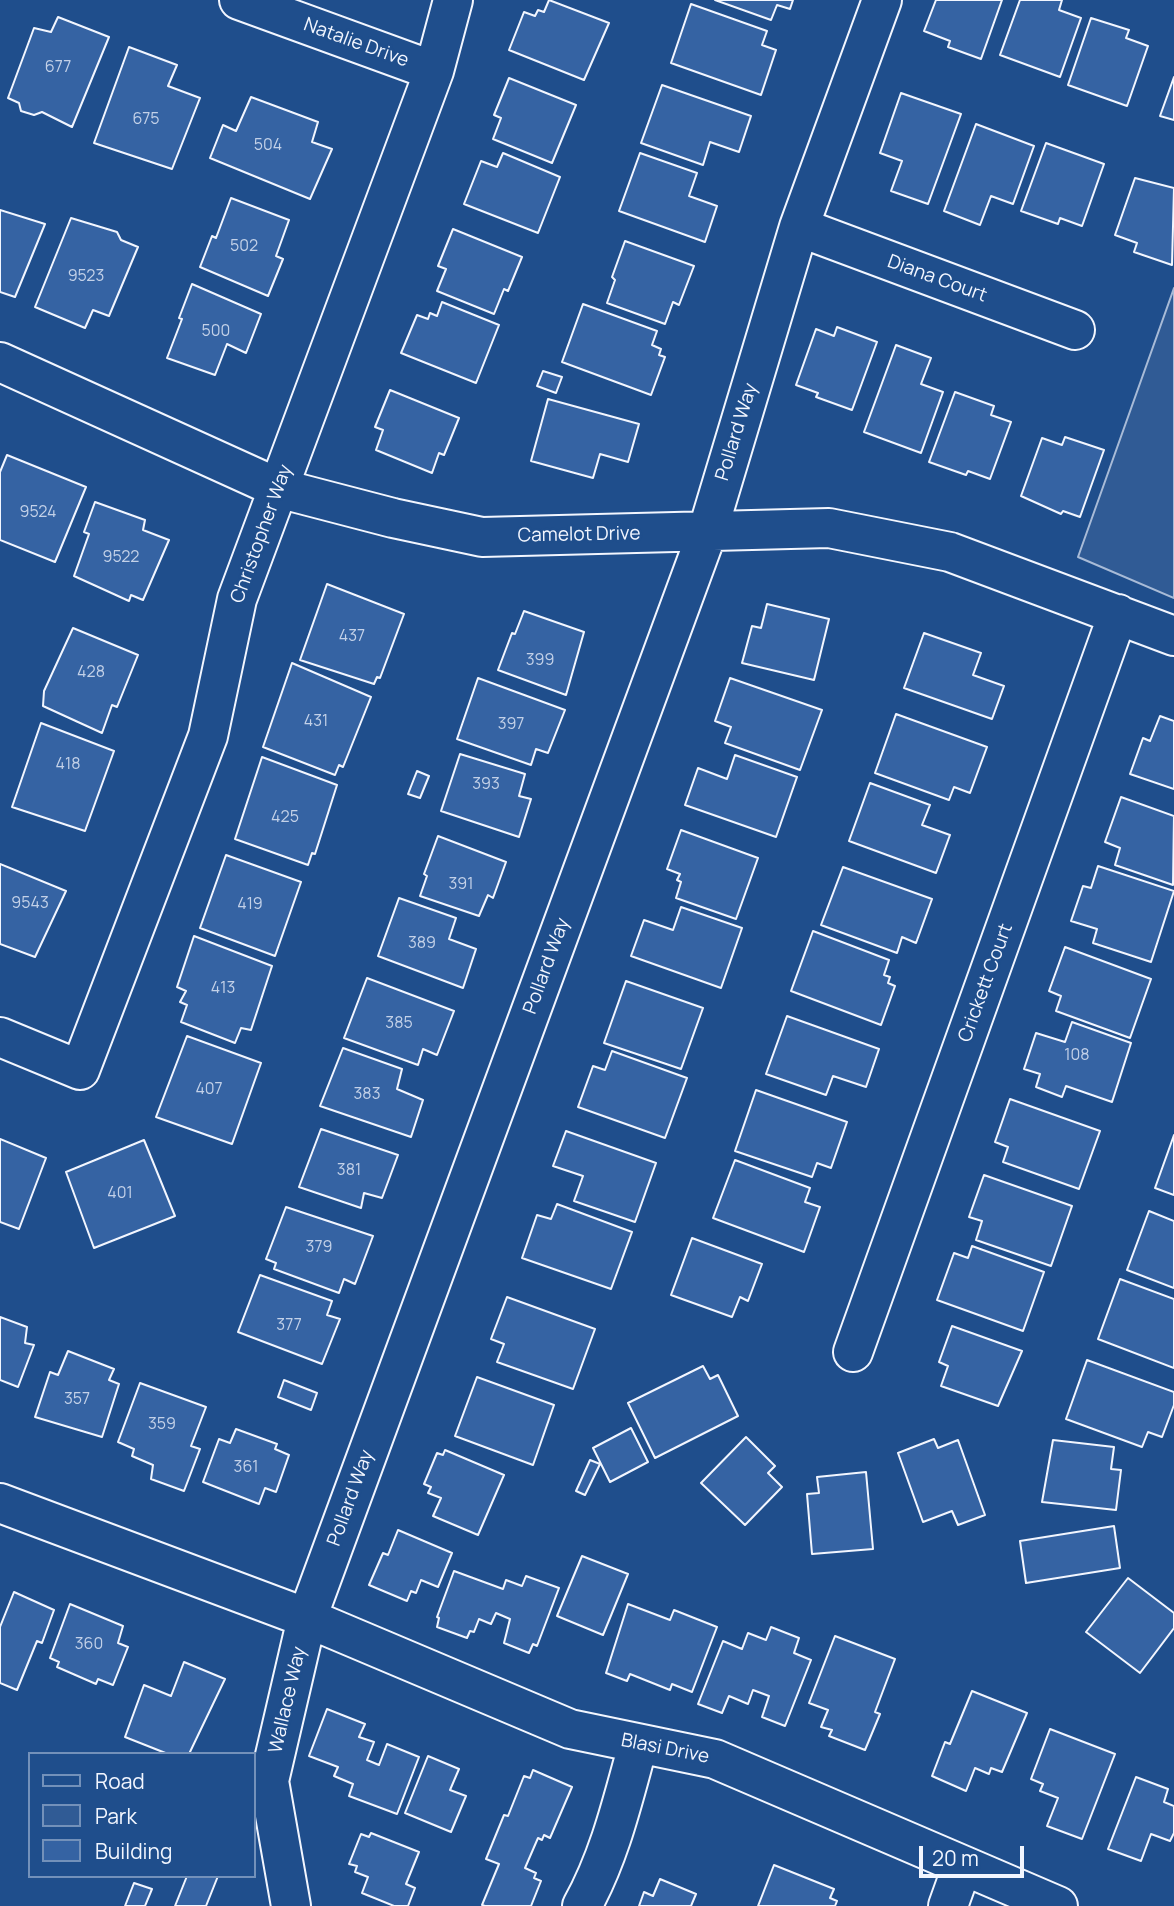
<!DOCTYPE html>
<html>
<head>
<meta charset="utf-8">
<style>
	body { margin:0 }
	#map { position:relative; width:1174px; height:1906px; overflow:hidden; background:#1f4e8c; font-family:Manrope,sans-serif }
	canvas { display:block }
	.legend { position:absolute; left:28px; top:1752px; width:228px; height:126px; box-sizing:border-box; background:#1f4e8c; border:2px solid #7391ba; margin:0; padding:9px 12px; list-style:none; font-size:21px; color:#f2f6ff }
	.legend li { display:flex; align-items:center; gap:14px; height:35px }
	.legend b { width:35px; border:2px solid #7391ba }
	.scale { position:absolute; left:919px; top:1846px; width:105px; height:32px; box-sizing:border-box; border:4px solid #f2f6ff; border-top:0; padding-left:9px; font-size:21px; line-height:24px; white-space:nowrap; color:#f2f6ff; -webkit-text-stroke:5px #1f4e8c; paint-order:stroke }
</style>
</head>
<body>
<div id="map">
<canvas width="1174" height="1906"></canvas>
<ul class="legend">
<li><b style="height:9px;background:#1f4e8c"></b>Road</li>
<li><b style="height:19px;background:#305b95"></b>Park</li>
<li><b style="height:19px;background:#3563a3"></b>Building</li>
</ul>
<div class="scale">20 m</div>
</div>
<script>
const ctx = document.querySelector('canvas').getContext('2d');
ctx.lineJoin = 'round';
function fill(path, color) { ctx.fillStyle = color; ctx.fill(path, 'evenodd'); }
function strokePath(path, color, width, dash) { ctx.strokeStyle = color; ctx.lineWidth = width; ctx.lineCap = dash ? 'butt' : 'round'; ctx.setLineDash(dash || []); ctx.stroke(path); }
function label(font, color, halo, rows, align = 'center') {
  ctx.font = font + ' Manrope,sans-serif'; ctx.lineWidth = 5; ctx.setLineDash([]); ctx.textBaseline = 'middle'; ctx.strokeStyle = halo; ctx.fillStyle = color; for (const [text, x, y, turn = 0] of rows) {
    ctx.save(); ctx.translate(x, y); ctx.rotate((+turn || 0) * Math.PI / 180); ctx.textAlign = isNaN(turn) ? turn : align; if (halo) ctx.strokeText(text, 0, 0); ctx.fillText(text, 0, 0); ctx.restore();
  }
}
const green = new Path2D(`
	M1174 288V598L1078 557Z`);
const building = new Path2D(`
	M549 0 609 23 584 80 509 50 524 12 535 16 538 10 544 12Z
	M715 0H793L790 9 777 5 771 20Z
	M936 0H1002L981 59 948 47 950 41 924 31Z
	M1020 0H1062L1059 10 1081 18 1060 77 1000 55Z
	M691 4 767 31 762 45 776 50 761 95 671 63Z
	M58 17 109 37 72 127 42 112 34 115 21 111 19 103 8 98 34 28 51 32Z
	M1091 18 1129 30 1126 38 1148 46 1127 106 1068 85Z
	M129 47 177 65 168 86 200 98 172 169 94 143Z
	M1174 77V120L1160 116Z
	M509 78 576 105 552 163 493 139 501 118 494 115Z
	M662 85 751 116 739 152 710 142 703 165 641 143Z
	M901 93 961 114 928 204 891 191 902 161 880 153Z
	M251 97 318 122 312 142 332 149 310 199 210 158 223 125 236 131Z
	M976 124 1034 146 1013 204 991 196 980 225 944 211Z
	M1046 143 1104 164 1082 226 1060 218 1058 224 1021 211Z
	M503 153 560 177 538 233 464 204 481 161 497 167Z
	M640 153 697 173 689 196 717 206 705 242 619 211Z
	M1135 178 1174 188 1172 265 1134 252 1137 243 1115 235Z
	M231 198 289 220 276 256 283 259 268 296 200 267 212 236 216 238Z
	M0 210 45 224 15 297 0 292Z
	M71 218 117 232 121 240 138 247 109 316 93 310 85 328 35 307Z
	M453 229 522 257 508 291 504 289 494 314 437 291 446 269 438 266Z
	M625 241 694 266 679 305 673 302 665 324 607 303 615 280 612 277Z
	M192 284 261 314 246 353 227 344 215 375 167 358 182 319 179 318Z
	M442 302 499 325 476 383 401 353 417 315 428 319 430 313 437 316Z
	M583 304 657 331 652 345 661 349 659 355 665 357 651 395 562 362Z
	M837 327 877 342 852 410 816 397 818 393 796 385 816 329 834 336Z
	M896 345 931 358 921 384 943 392 921 453 864 432Z
	M543 371 562 377 556 393 537 386Z
	M390 390 459 418 444 455 439 453 432 473 376 450 383 430 375 427Z
	M955 392 994 406 991 415 1011 422 990 479 968 471 966 475 929 462Z
	M548 399 639 424 628 462 600 454 593 478 531 461Z
	M1065 437 1104 450 1080 517 1063 511 1061 514 1021 496 1042 438 1062 445Z
	M7 455 86 487 55 562 0 540V472Z
	M95 502 145 520 143 530 169 540 143 600 131 595 129 601 74 576 89 534 84 532Z
	M327 584 404 614 380 678 377 677 374 684 300 660Z
	M767 604 829 619 814 680 742 663 752 626 761 628Z
	M524 611 584 632 566 695 498 670 512 633 515 634Z
	M73 628 138 655 117 707 112 705 102 733 43 706 44 691Z
	M924 633 981 653 973 675 1004 686 992 719 904 688Z
	M292 663 371 697 343 767 339 765 335 775 263 747Z
	M478 678 565 710 548 753 536 749 531 765 457 739Z
	M730 678 822 710 800 770 725 743 731 727 715 721Z
	M896 714 987 747 970 793 954 787 949 800 875 773Z
	M1160 716 1174 721V789L1130 774 1143 738 1150 741Z
	M41 723 114 751 85 831 12 807Z
	M460 754 525 774 519 796 531 799 519 837 441 811Z
	M735 755 797 777 776 837 685 805 698 768 727 779Z
	M262 757 337 785 315 854 312 853 308 865 235 839Z
	M417 771 429 776 420 798 408 794Z
	M870 783 930 805 922 825 950 835 936 873 849 841Z
	M1121 797 1174 816 1173 885 1115 865 1120 848 1105 842Z
	M681 830 758 858 736 919 676 898 681 882 677 880 680 874 667 869Z
	M438 836 506 862 493 898 488 895 479 916 420 896 427 876 424 874Z
	M226 855 301 882 275 956 200 928Z
	M0 864 66 891 35 957 0 944Z
	M1098 866 1174 891 1151 962 1093 943 1097 929 1071 921 1083 886 1091 888Z
	M843 867 932 899 916 943 902 937 897 953 821 925Z
	M399 898 456 918 449 939 476 949 463 988 378 956Z
	M681 907 742 928 721 988 631 956 644 920 673 930Z
	M813 931 889 960 884 975 890 977 888 983 895 986 881 1025 791 991Z
	M194 936 272 966 251 1030 241 1028 235 1043 181 1022 187 1005 180 1002 186 991 177 987Z
	M1065 947 1151 979 1130 1038 1056 1011 1061 996 1049 991Z
	M367 978 454 1011 437 1055 423 1049 418 1065 344 1038Z
	M626 981 703 1008 681 1069 604 1043Z
	M787 1016 879 1049 866 1087 833 1076 826 1095 766 1074Z
	M1072 1022 1131 1043 1112 1102 1066 1086 1062 1097 1036 1087 1040 1074 1024 1069 1036 1033 1065 1042Z
	M187 1036 261 1063 232 1144 156 1117Z
	M343 1048 402 1069 397 1089 423 1100 411 1137 320 1106Z
	M612 1051 687 1078 665 1138 578 1107 593 1066 605 1070Z
	M756 1090 847 1122 831 1168 817 1163 812 1177 735 1151Z
	M1010 1099 1100 1131 1079 1189 1003 1162 1008 1147 995 1142Z
	M321 1129 398 1155 382 1198 364 1193 361 1208 299 1187Z
	M566 1131 656 1163 635 1222 574 1201 583 1176 553 1166Z
	M1174 1135V1195L1155 1188Z
	M0 1139 46 1158 19 1229 0 1222Z
	M144 1140 175 1216 94 1248 66 1172Z
	M735 1160 810 1188 805 1202 820 1207 804 1252 713 1218Z
	M984 1175 1072 1206 1051 1266 976 1240 982 1221 969 1217Z
	M557 1204 632 1232 611 1289 522 1258 537 1215 551 1219Z
	M286 1207 373 1236 355 1284 344 1279 339 1293 274 1269 276 1263 266 1259Z
	M1149 1211 1174 1221V1288L1127 1270Z
	M692 1238 762 1264 748 1301 740 1297 732 1317 671 1295Z
	M972 1246 1044 1272 1023 1331 937 1300 954 1253 968 1258Z
	M260 1275 332 1301 327 1315 340 1319 322 1364 238 1332Z
	M1120 1279 1174 1299V1368L1098 1339Z
	M507 1297 595 1329 573 1389 497 1362 504 1344 491 1339Z
	M0 1317 27 1327 25 1343 34 1345 18 1387 0 1380Z
	M952 1326 1022 1351 998 1406 941 1386 948 1366 939 1362Z
	M68 1351 114 1369 109 1380 119 1384 102 1437 35 1417 50 1372 58 1375Z
	M1087 1360 1174 1392V1405L1162 1437 1148 1432 1142 1447 1066 1419Z
	M703 1366 710 1379 718 1375 738 1416 655 1458 628 1403Z
	M477 1377 554 1405 533 1465 455 1436Z
	M284 1380 317 1393 311 1410 278 1397Z
	M140 1383 206 1407 191 1446 200 1449 184 1491 151 1479 153 1465 132 1456 134 1449 118 1442Z
	M631 1428 648 1462 610 1482 593 1448Z
	M236 1429 277 1444 275 1449 289 1455 276 1492 265 1488 259 1504 203 1482 219 1439 230 1443Z
	M746 1437 775 1466 768 1473 782 1487 745 1525 701 1483Z
	M934 1439 938 1448 958 1440 985 1515 958 1525 952 1511 923 1522 898 1453Z
	M1053 1440 1114 1447 1111 1469 1121 1470 1116 1510 1042 1502Z
	M445 1450 504 1475 478 1535 433 1516 441 1498 428 1493 431 1487 424 1484 437 1453 443 1455Z
	M590 1460 600 1464 585 1495 576 1491Z
	M866 1472 873 1549 812 1554 807 1494 819 1493 817 1477Z
	M1114 1526 1120 1568 1026 1583 1020 1541Z
	M398 1530 452 1553 438 1587 421 1580 416 1593 411 1591 407 1601 369 1585 383 1553 388 1555Z
	M582 1556 628 1574 603 1635 557 1616Z
	M454 1571 503 1589 506 1580 522 1586 526 1576 559 1588 537 1646 533 1644 529 1653 504 1643 510 1619 496 1613 491 1624 479 1619 474 1632 470 1631 467 1638 437 1627 439 1618 437 1617Z
	M1128 1578 1174 1613V1628L1140 1673 1086 1632Z
	M14 1592 54 1610 42 1643 37 1641 17 1690 0 1683V1627Z
	M70 1604 123 1626 118 1643 128 1647 113 1685 98 1679 96 1684 57 1667 59 1662 50 1658Z
	M628 1604 670 1620 674 1610 717 1627 692 1692 672 1684 670 1690 630 1674 627 1681 606 1673Z
	M771 1627 799 1638 794 1653 811 1660 785 1726 762 1717 769 1696 753 1690 748 1704 729 1696 722 1713 698 1704 723 1641 742 1649 748 1633 766 1640Z
	M835 1636 895 1659 875 1712 880 1714 865 1750 829 1736 832 1730 821 1727 828 1710 809 1703Z
	M184 1662 225 1679 189 1754H168L125 1737 144 1685 171 1696Z
	M972 1691 1027 1713 1002 1772 991 1768 989 1774 975 1768 966 1791 932 1776 945 1742 950 1744Z
	M327 1709 365 1724 359 1737 374 1742 367 1760 379 1765 387 1744 419 1757 397 1814 349 1796 353 1784 334 1776 338 1767 309 1756Z
	M1050 1729 1115 1754 1082 1839 1047 1826 1058 1798 1040 1791 1043 1784 1031 1779Z
	M428 1756 459 1769 450 1790 466 1796 451 1832 405 1813Z
	M533 1770 572 1787 550 1838 544 1835 542 1840 538 1838 525 1868 536 1873 534 1878 541 1881 531 1906H485L482 1905 499 1864 486 1859 504 1815 508 1816 524 1776 530 1778Z
	M1136 1777 1168 1789 1164 1802 1174 1806V1833L1170 1841 1151 1834 1141 1861 1108 1849Z
	M371 1833 419 1852 406 1884 415 1888 408 1906H394L362 1893 368 1877 355 1872 357 1866 349 1864 361 1834 369 1837Z
	M774 1865 834 1889 830 1898 837 1901 835 1906H758Z
	M187 1876H218L206 1906H175Z
	M660 1879 696 1894 691 1906H639L644 1892 653 1896Z
	M134 1883 152 1889 145 1906H125Z`);
const minor = new Path2D(`
	M239 0 434 71
	M799 227 1075 330
	M0 362 278 488 393 518 482 537 829 528 950 552 1174 636
	M0 1037 80 1070 208 736 237 599 434 71 453 0
	M853 1352 1118 614
	M0 1503 307 1618 570 1729 715 1759 1058 1906
	M291 1906 269 1781 307 1618 707 533 799 227 882 0
	M582 1906C610 1856 623 1799 638 1745
	M948 1906 962 1867`);
const numberNames = [
	["677",58,68],
	["675",146,120],
	["504",268,146],
	["502",244,247],
	["9523",86,277],
	["500",216,332],
	["9524",38,513],
	["9522",121,558],
	["437",352,637],
	["399",540,661],
	["428",91,673],
	["431",316,722],
	["397",511,725],
	["418",68,765],
	["393",486,785],
	["425",285,818],
	["391",461,885],
	["9543",30,904],
	["419",250,905],
	["389",422,944],
	["413",223,989],
	["385",399,1024],
	["108",1077,1056],
	["407",209,1090],
	["383",367,1095],
	["381",349,1171],
	["401",120,1194],
	["379",319,1248],
	["377",289,1326],
	["357",77,1400],
	["359",162,1425],
	["361",246,1468],
	["360",89,1645]
];
const streetNames = [
	["Natalie Drive",356,43,20],
	["Diana Court",937,279,20],
	["Pollard Way",737,432,-73],
	["Christopher Way",262,534,-70],
	["Camelot Drive",579,535,-1],
	["Pollard Way",547,966,-70],
	["Crickett Court",986,983,-70],
	["Pollard Way",351,1498,-70],
	["Wallace Way",288,1700,-77],
	["Blasi Drive",665,1749,11]
];
fill(green, '#305b95');
strokePath(green, '#a8bbd7', 2);
fill(building, '#3563a3');
strokePath(building, '#f2f6ff', 2);
strokePath(minor, '#f2f6ff', 42);
strokePath(minor, '#1f4e8c', 38);
label('16px', '#c3d1e8', null, numberNames);
label('19px', '#f2f6ff', '#1f4e8c', streetNames);
</script>
</body>
</html>
